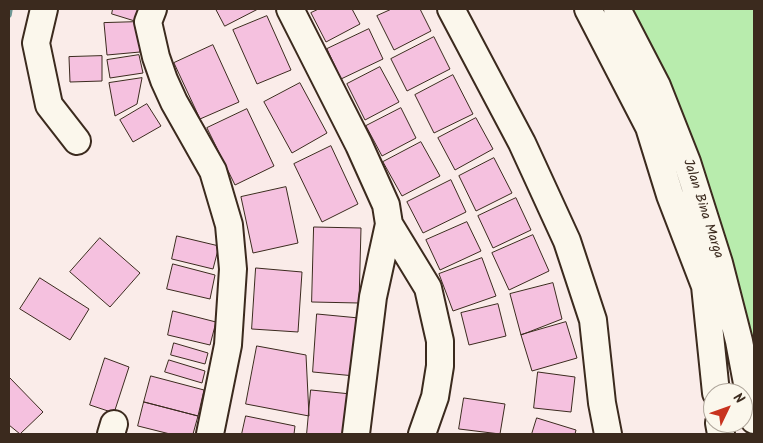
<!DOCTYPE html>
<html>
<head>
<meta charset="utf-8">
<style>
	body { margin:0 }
	#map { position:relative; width:763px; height:443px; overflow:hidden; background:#faece9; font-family:Kalam,sans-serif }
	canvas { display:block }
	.frame { position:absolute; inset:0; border:10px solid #3b2a1e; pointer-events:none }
	.north { position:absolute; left:703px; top:383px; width:50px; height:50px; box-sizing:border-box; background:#fbf7ec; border:1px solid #aea59a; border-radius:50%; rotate:48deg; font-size:14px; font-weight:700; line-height:20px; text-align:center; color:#3b2a1e }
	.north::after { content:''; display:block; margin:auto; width:18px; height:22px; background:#c8321e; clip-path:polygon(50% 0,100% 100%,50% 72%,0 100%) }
</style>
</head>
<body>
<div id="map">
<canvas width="763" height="443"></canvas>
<div class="frame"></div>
<div class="north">N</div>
</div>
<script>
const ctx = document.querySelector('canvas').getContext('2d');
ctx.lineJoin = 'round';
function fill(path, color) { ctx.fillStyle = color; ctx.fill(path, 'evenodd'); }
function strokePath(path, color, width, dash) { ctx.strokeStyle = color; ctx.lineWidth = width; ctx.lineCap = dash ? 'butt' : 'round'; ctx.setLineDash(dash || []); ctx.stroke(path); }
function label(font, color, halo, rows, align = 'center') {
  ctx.font = font + ' Kalam,sans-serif'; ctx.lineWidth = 4.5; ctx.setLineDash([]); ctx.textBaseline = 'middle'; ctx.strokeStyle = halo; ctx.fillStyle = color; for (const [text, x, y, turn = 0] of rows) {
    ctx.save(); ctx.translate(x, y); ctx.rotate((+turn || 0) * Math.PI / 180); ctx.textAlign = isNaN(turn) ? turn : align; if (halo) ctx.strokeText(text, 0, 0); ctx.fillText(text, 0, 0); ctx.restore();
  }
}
const green = new Path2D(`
	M616 9H754V429L741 352Z`);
const stream = new Path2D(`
	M9 15 10 9`);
const building = new Path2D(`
	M113 9H142L138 22 112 14Z
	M216 9H258L225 26Z
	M319 9H352L360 24 326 42 311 13Z
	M392 9H420L431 31 394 50 377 16Z
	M267 16 291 70 257 84 233 30Z
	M138 22 140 52 107 55 104 23Z
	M369 29 383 59 341 79 327 49Z
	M434 37 450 69 407 91 391 59Z
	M213 45 239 102 200 119 174 63Z
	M139 55 143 73 110 78 107 60Z
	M102 56V81L70 82 69 57Z
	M380 67 399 102 365 120 347 84Z
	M453 75 473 114 434 133 415 95Z
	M142 78 137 104 115 116 109 83Z
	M300 83 327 133 292 153 264 102Z
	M147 104 161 126 133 142 120 120Z
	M401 108 416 138 382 156 366 126Z
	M247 109 274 166 235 185 207 128Z
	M476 118 493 149 455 170 438 138Z
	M421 142 440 176 402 196 383 162Z
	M331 146 358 204 322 222 294 164Z
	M494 158 512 193 476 211 459 176Z
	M451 180 466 212 423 233 407 202Z
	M286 187 298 243 253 253 241 197Z
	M516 198 531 230 493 248 478 216Z
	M467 222 481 251 440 270 426 240Z
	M314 227 361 228 359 303 312 302Z
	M533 235 549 271 509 290 492 253Z
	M177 236 219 246 213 269 172 259Z
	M100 238 140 273 110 307 70 272Z
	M482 258 496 296 453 311 439 274Z
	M173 264 215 275 210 299 167 289Z
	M256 268 302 272 298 332 252 329Z
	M40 278 89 309 70 340 20 309Z
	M553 283 562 319 521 335 510 294Z
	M498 304 506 336 469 345 461 313Z
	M173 311 216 322 210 345 168 335Z
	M317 314 359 318 355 376 313 372Z
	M566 322 577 358 532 371 521 335Z
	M174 343 208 353 205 364 171 355Z
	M257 346 306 355 309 416 246 404Z
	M105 358 129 367 114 413 90 405Z
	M169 360 205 371 202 383 165 372Z
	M538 372 575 377 571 412 534 408Z
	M151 376 204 390 198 416 144 402Z
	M9 377 43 412 20 434 9 425Z
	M311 390 351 394 348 434H307Z
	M464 398 505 404 500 434 459 429Z
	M144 402 198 416 193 434H170L138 426Z
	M246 416 295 426 294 434H242Z
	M537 418 576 430 575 434H532Z`);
const minor = new Path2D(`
	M44 9 36 43 49 105 77 141
	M153 9 148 22 156 57 164 80 174 102 213 171 229 225 233 269 228 345 210 434
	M290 9 359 145 386 205 389 224 373 297 356 434
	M451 9 522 143 567 241 593 320 602 403 608 434
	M588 9 649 127 670 195 705 286 716 393
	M617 9 657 86 687 162 719 263 739 341 754 420
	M389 224 428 288 440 341V366L435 397 422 434
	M719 423 721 434
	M111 434 114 424`);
const streetNames = [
	["Jalan Bina Marga",702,209,72]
];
fill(green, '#b8ecad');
strokePath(stream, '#6d9795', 5.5);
fill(building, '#f5c1df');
strokePath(building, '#3b2a1e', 1);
strokePath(minor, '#3b2a1e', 30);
strokePath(minor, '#fbf7ec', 26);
label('14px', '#3b2a1e', '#fbf7ec', streetNames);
</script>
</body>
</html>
